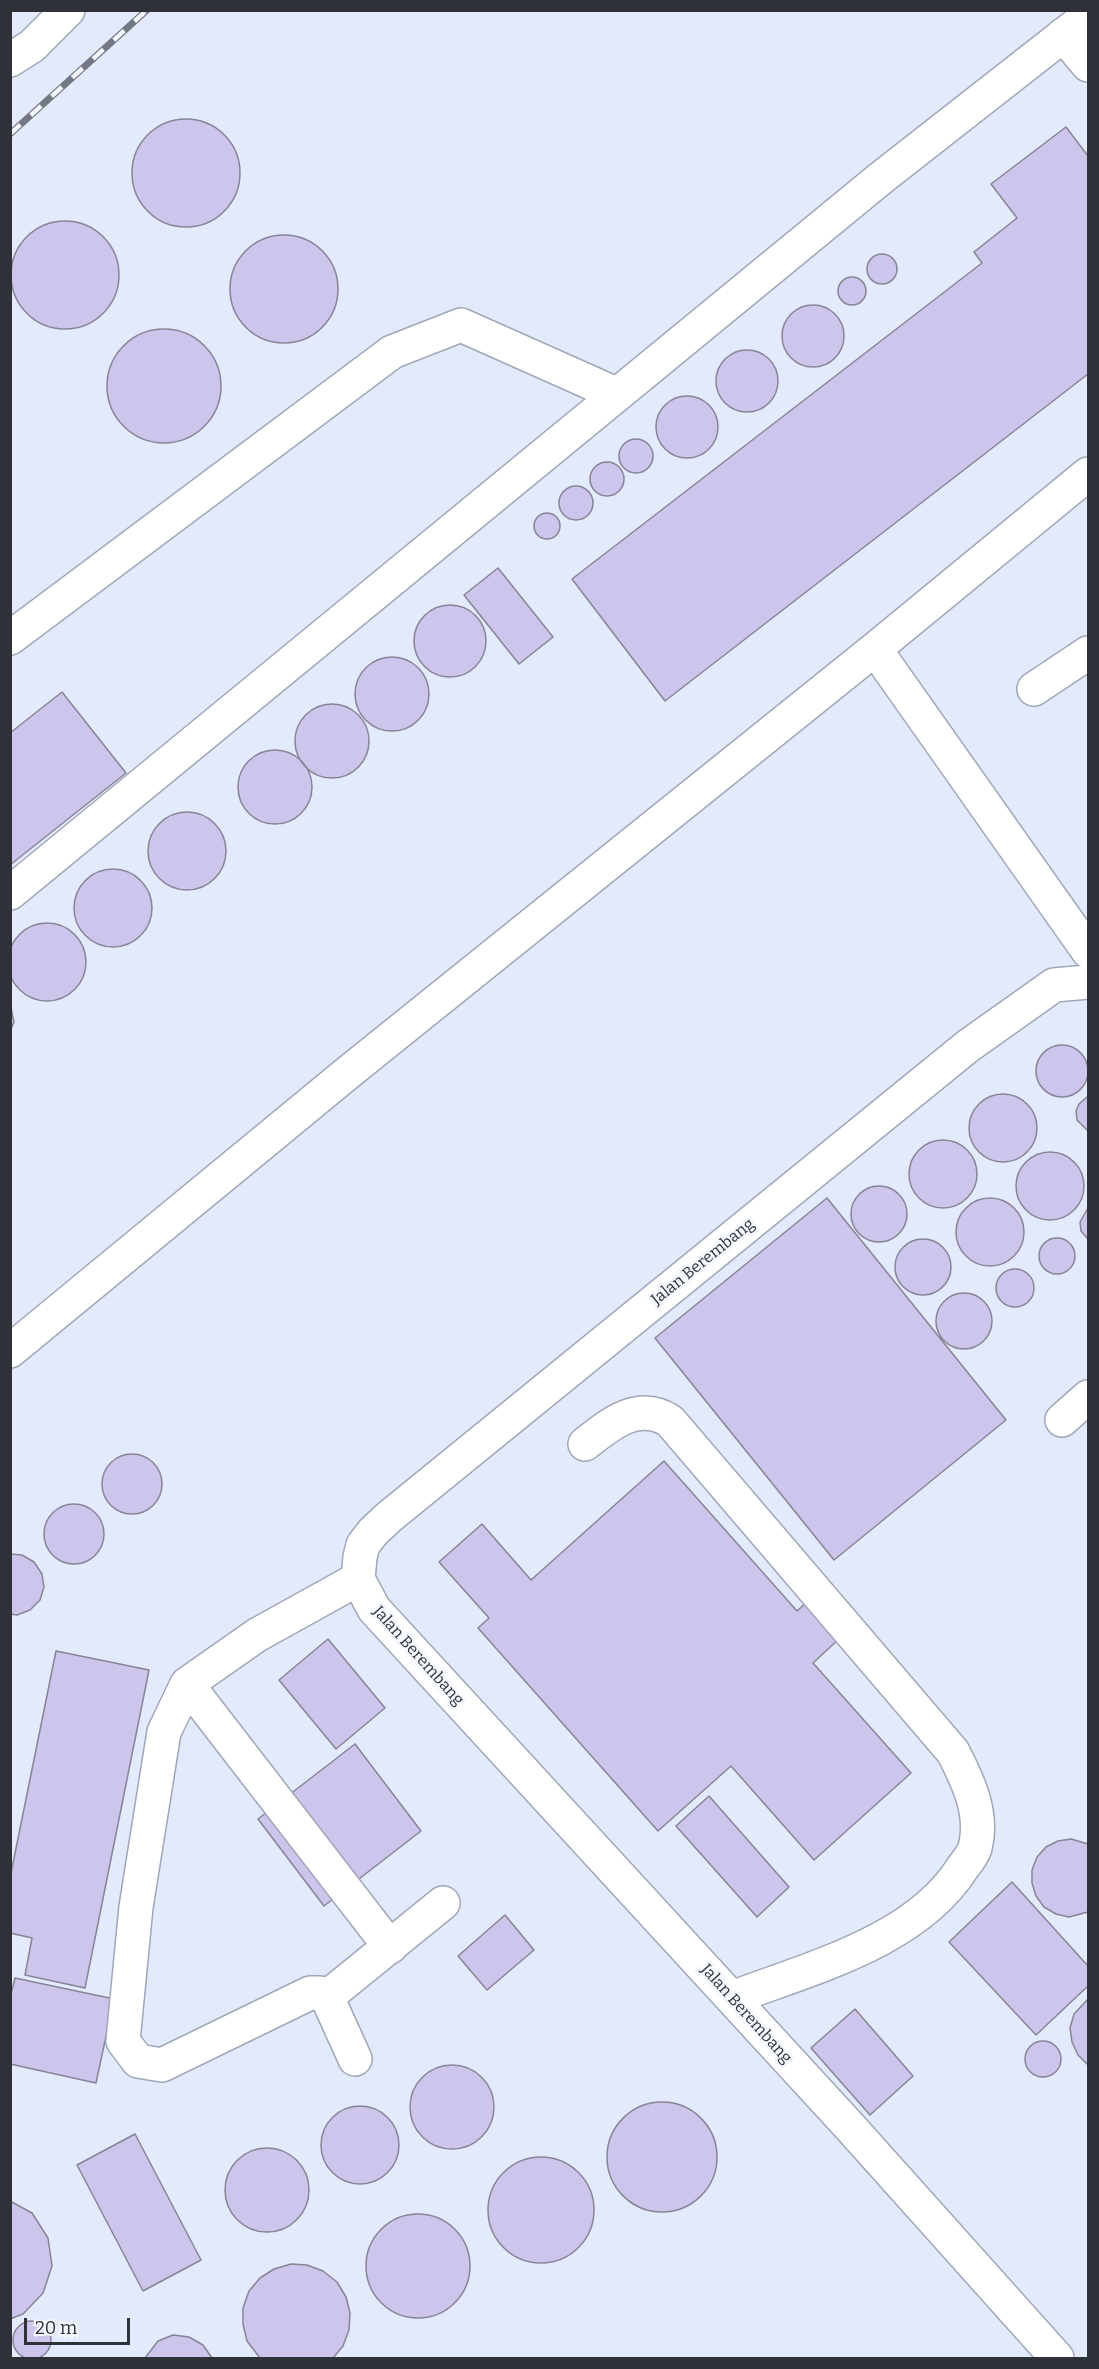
<!DOCTYPE html>
<html>
<head>
<meta charset="utf-8">
<style>
	body { margin:0 }
	#map { position:relative; width:1099px; height:2369px; overflow:hidden; background:#e2eafc; font-family:Bitter,serif }
	canvas { display:block }
	.frame { position:absolute; inset:0; border:12px solid #2e3138; pointer-events:none }
	.scale { position:absolute; left:24px; top:2318px; width:106px; height:27px; box-sizing:border-box; border:3px solid #2e3138; border-top:0; padding-left:8px; font-size:18px; line-height:21px; white-space:nowrap; color:#2e3138; -webkit-text-stroke:4px #f4f7fe; paint-order:stroke }
</style>
</head>
<body>
<div id="map">
<canvas width="1099" height="2369"></canvas>
<div class="frame"></div>
<div class="scale">20 m</div>
</div>
<script>
const ctx = document.querySelector('canvas').getContext('2d');
ctx.lineJoin = 'round';
function fill(path, color) { ctx.fillStyle = color; ctx.fill(path, 'evenodd'); }
function strokePath(path, color, width, dash) { ctx.strokeStyle = color; ctx.lineWidth = width; ctx.lineCap = dash ? 'butt' : 'round'; ctx.setLineDash(dash || []); ctx.stroke(path); }
function label(font, color, halo, rows, align = 'center') {
  ctx.font = font + ' Bitter,serif'; ctx.lineWidth = 6; ctx.setLineDash([]); ctx.textBaseline = 'middle'; ctx.strokeStyle = halo; ctx.fillStyle = color; for (const [text, x, y, turn = 0] of rows) {
    ctx.save(); ctx.translate(x, y); ctx.rotate((+turn || 0) * Math.PI / 180); ctx.textAlign = isNaN(turn) ? turn : align; if (halo) ctx.strokeText(text, 0, 0); ctx.fillText(text, 0, 0); ctx.restore();
  }
}
const building = new Path2D(`
	M132 173a54 54 0 1 1 108 0a54 54 0 1 1-108 0Z
	M1066 127 1088 156V374L665 701 572 579 982 263 974 252 1017 218 991 184Z
	M11 275a54 54 0 1 1 108 0a54 54 0 1 1-108 0Z
	M230 289a54 54 0 1 1 108 0a54 54 0 1 1-108 0Z
	M867 269a15 15 0 1 1 30 0a15 15 0 1 1-30 0Z
	M838 291a14 14 0 1 1 28 0a14 14 0 1 1-28 0Z
	M782 336a31 31 0 1 1 62 0a31 31 0 1 1-62 0Z
	M107 386a57 57 0 1 1 114 0a57 57 0 1 1-114 0Z
	M716 381a31 31 0 1 1 62 0a31 31 0 1 1-62 0Z
	M656 427a31 31 0 1 1 62 0a31 31 0 1 1-62 0Z
	M619 456a17 17 0 1 1 34 0a17 17 0 1 1-34 0Z
	M590 479a17 17 0 1 1 34 0a17 17 0 1 1-34 0Z
	M559 503a17 17 0 1 1 34 0a17 17 0 1 1-34 0Z
	M534 526a13 13 0 1 1 26 0a13 13 0 1 1-26 0Z
	M498 568 553 637 519 664 464 595Z
	M414 641a36 36 0 1 1 72 0a36 36 0 1 1-72 0Z
	M355 694a37 37 0 1 1 74 0a37 37 0 1 1-74 0Z
	M62 692 126 773 10 865V733Z
	M295 741a37 37 0 1 1 74 0a37 37 0 1 1-74 0Z
	M238 787a37 37 0 1 1 74 0a37 37 0 1 1-74 0Z
	M148 851a39 39 0 1 1 78 0a39 39 0 1 1-78 0Z
	M74 908a39 39 0 1 1 78 0a39 39 0 1 1-78 0Z
	M8 962a39 39 0 1 1 78 0a39 39 0 1 1-78 0Z
	M10 1003 14 1022 10 1032Z
	M1036 1071a26 26 0 1 1 52 0a26 26 0 1 1-52 0Z
	M969 1128a34 34 0 1 1 68 0a34 34 0 1 1-68 0Z
	M1088 1096V1131L1077 1120 1076 1111 1079 1104Z
	M909 1174a34 34 0 1 1 68 0a34 34 0 1 1-68 0Z
	M1016 1186a34 34 0 1 1 68 0a34 34 0 1 1-68 0Z
	M851 1214a28 28 0 1 1 56 0a28 28 0 1 1-56 0Z
	M827 1198 1006 1420 834 1560 655 1338Z
	M956 1232a34 34 0 1 1 68 0a34 34 0 1 1-68 0Z
	M1088 1208V1239L1081 1231 1080 1222Z
	M1039 1256a18 18 0 1 1 36 0a18 18 0 1 1-36 0Z
	M895 1267a28 28 0 1 1 56 0a28 28 0 1 1-56 0Z
	M996 1288a19 19 0 1 1 38 0a19 19 0 1 1-38 0Z
	M936 1321a28 28 0 1 1 56 0a28 28 0 1 1-56 0Z
	M102 1484a30 30 0 1 1 60 0a30 30 0 1 1-60 0Z
	M664 1461 797 1611 807 1602 839 1639 813 1663 911 1773 814 1860 731 1766 658 1831 478 1628 489 1618 439 1562 482 1524 531 1580Z
	M44 1534a30 30 0 1 1 60 0a30 30 0 1 1-60 0Z
	M10 1554 22 1555 34 1562 42 1574 44 1587 40 1600 30 1610 17 1615 10 1614Z
	M328 1639 385 1708 336 1749 279 1680Z
	M56 1651 149 1670 85 1988 25 1975 32 1938 10 1933V1878Z
	M355 1744 421 1831 324 1906 258 1819Z
	M709 1796 789 1887 757 1917 676 1826Z
	M1071 1839 1088 1844V1912L1069 1917 1056 1914 1044 1907 1036 1896 1032 1883V1870L1037 1857 1046 1847 1058 1841Z
	M1012 1882 1088 1966V1986L1036 2035 949 1942Z
	M505 1915 534 1950 487 1990 458 1956Z
	M15 1978 114 1999 96 2083 10 2064V1998Z
	M1088 1999V2065L1078 2055 1072 2042 1070 2028 1074 2014Z
	M855 2009 913 2076 870 2115 811 2048Z
	M1025 2059a18 18 0 1 1 36 0a18 18 0 1 1-36 0Z
	M410 2107a42 42 0 1 1 84 0a42 42 0 1 1-84 0Z
	M607 2157a55 55 0 1 1 110 0a55 55 0 1 1-110 0Z
	M321 2145a39 39 0 1 1 78 0a39 39 0 1 1-78 0Z
	M135 2134 201 2260 143 2291 77 2165Z
	M225 2190a42 42 0 1 1 84 0a42 42 0 1 1-84 0Z
	M488 2210a53 53 0 1 1 106 0a53 53 0 1 1-106 0Z
	M10 2201 32 2213 48 2238 52 2266 43 2293 23 2314 10 2319Z
	M366 2266a52 52 0 1 1 104 0a52 52 0 1 1-104 0Z
	M291 2264 307 2265 323 2271 337 2282 346 2297 350 2313 349 2330 343 2346 333 2358H260L247 2341 243 2324V2308L249 2291 260 2278 274 2269Z
	M13 2340a19 19 0 1 1 38 0a19 19 0 1 1-38 0Z
	M173 2335 189 2337 203 2345 212 2358H145L158 2341Z`);
const minor = new Path2D(`
	M1063 35 1088 65
	M10 60 32 46 68 10
	M10 638 392 352 461 325 616 394
	M875 649 1088 951
	M1034 689 1088 653
	M10 893 881 178 1088 16
	M10 1351 350 1071 875 649 1088 474
	M1062 1420 1088 1397
	M585 1444C609 1425 638 1400 670 1421L953 1752C968 1781 984 1814 975 1848 973 1854 967 1862 963 1867 916 1942 810 1968 732 1998
	M187 1684 390 1947
	M327 1997 443 1903
	M355 2059 327 1997 320 1993H310L162 2065 138 2061 123 2041 136 1907 164 1732 187 1684 257 1635 358 1579
	M1057 2358 851 2128 374 1609 358 1579 360 1557 363 1545 373 1532 389 1517 968 1046 1054 985 1088 982`);
const rail = new Path2D(`
	M10 134 147 10`);
const streetNames = [
	["Jalan Berembang",703,1262,-39],
	["Jalan Berembang",418,1656,48],
	["Jalan Berembang",746,2014,48]
];
fill(building, '#cdc5eb');
strokePath(building, '#878496', 1.5);
strokePath(minor, '#a0a7b8', 36);
strokePath(minor, '#fff', 33);
strokePath(rail, '#737883', 7);
strokePath(rail, '#f4f7fe', 4.5, [14]);
label('16px', '#2e3138', '#f4f7fe', streetNames);
</script>
</body>
</html>
